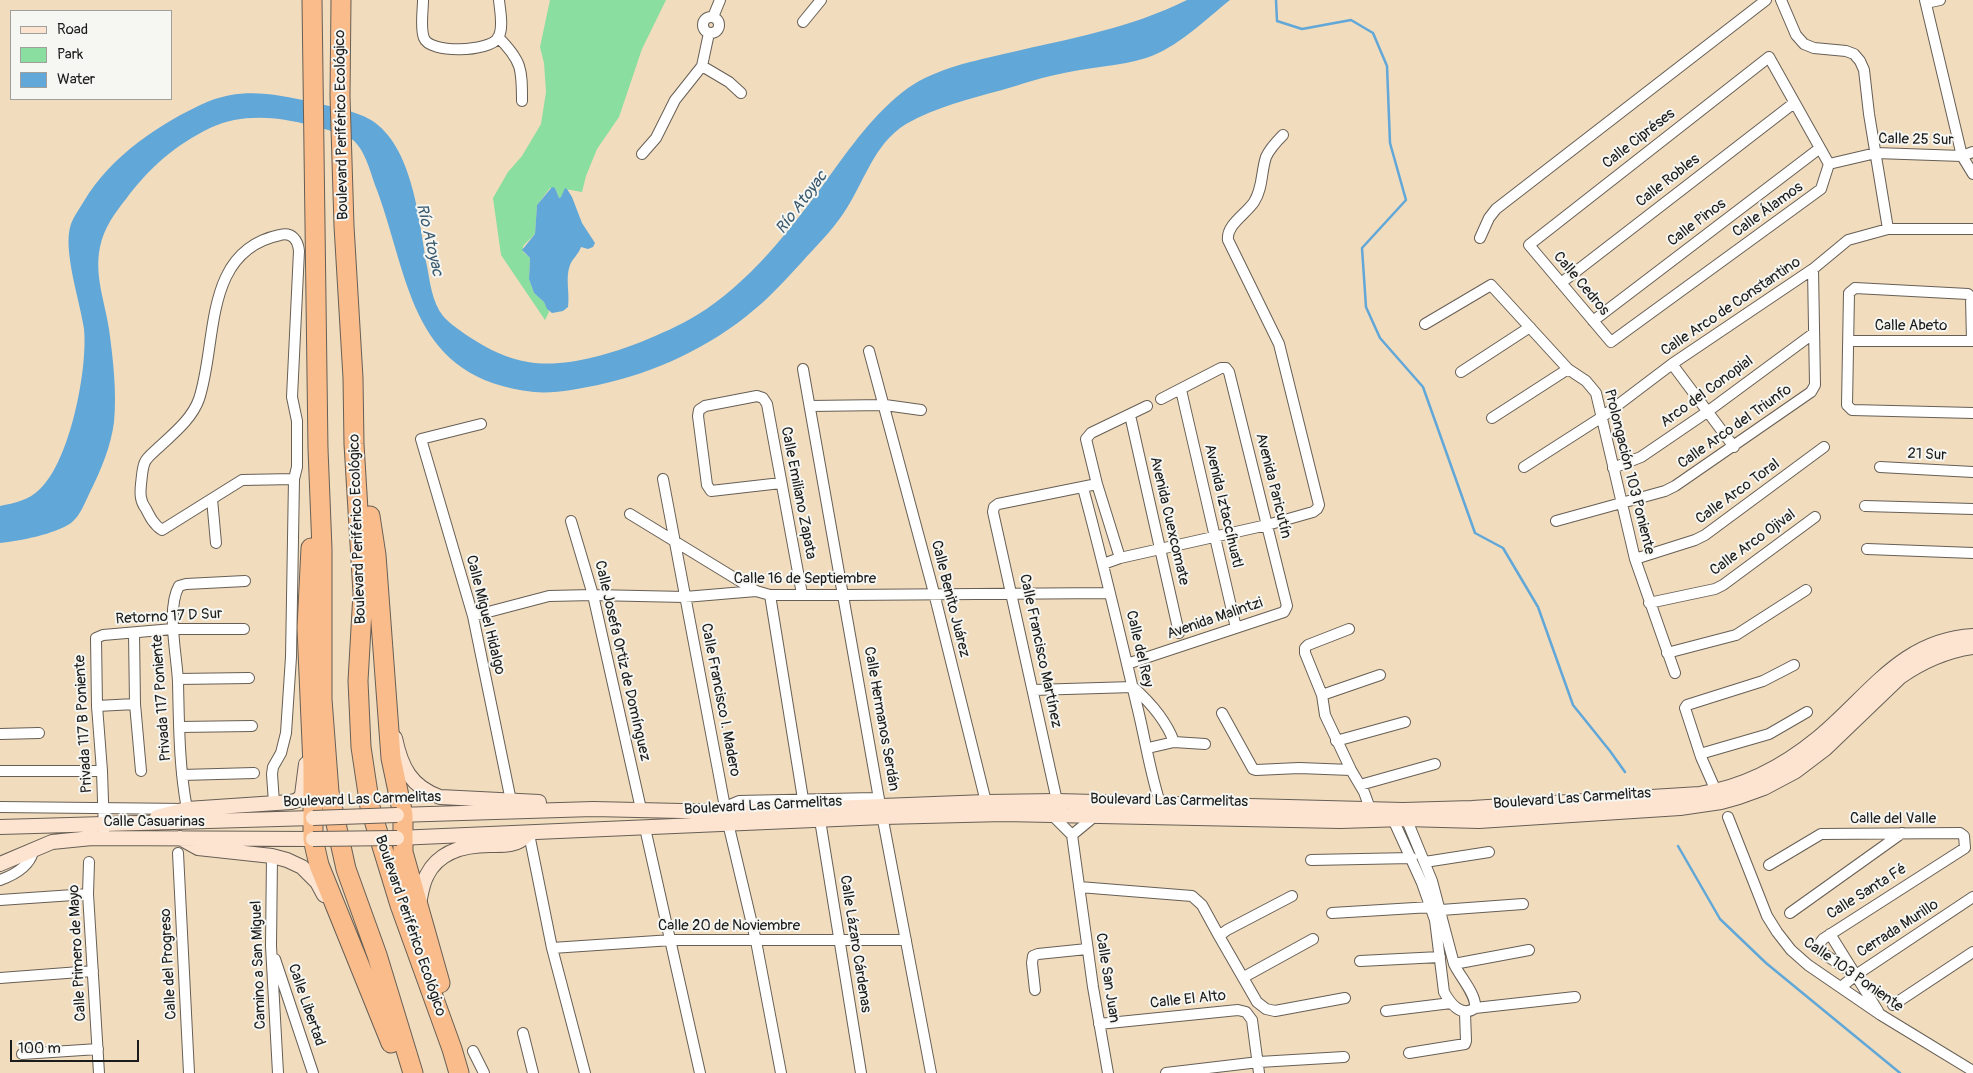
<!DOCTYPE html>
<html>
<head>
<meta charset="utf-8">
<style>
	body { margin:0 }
	#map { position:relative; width:1973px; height:1073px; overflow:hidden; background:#f1dcbe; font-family:Pangolin,sans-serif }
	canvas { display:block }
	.legend { position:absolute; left:10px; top:10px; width:162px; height:90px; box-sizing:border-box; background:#f6f6f2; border:1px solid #9f9f9c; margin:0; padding:6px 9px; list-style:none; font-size:15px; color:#1c1c1c }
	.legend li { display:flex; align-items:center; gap:10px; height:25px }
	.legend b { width:25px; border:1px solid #9f9f9c }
	.scale { position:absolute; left:10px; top:1040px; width:129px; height:22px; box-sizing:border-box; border:2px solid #1c1c1c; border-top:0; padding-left:6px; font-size:15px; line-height:18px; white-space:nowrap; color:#1c1c1c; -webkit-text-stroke:4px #f6f6f2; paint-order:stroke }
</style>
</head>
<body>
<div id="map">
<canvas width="1973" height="1073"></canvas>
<ul class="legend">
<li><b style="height:6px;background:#fde4d0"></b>Road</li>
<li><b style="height:14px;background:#8ade9f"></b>Park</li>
<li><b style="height:14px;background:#61a7d7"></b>Water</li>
</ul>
<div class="scale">100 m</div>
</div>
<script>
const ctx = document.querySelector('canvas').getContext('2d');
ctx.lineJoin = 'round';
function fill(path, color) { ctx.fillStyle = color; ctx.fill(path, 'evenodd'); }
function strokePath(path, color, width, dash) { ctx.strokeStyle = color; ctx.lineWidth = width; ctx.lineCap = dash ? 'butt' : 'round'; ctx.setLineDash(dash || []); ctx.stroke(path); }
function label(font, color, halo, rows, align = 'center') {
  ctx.font = font + ' Pangolin,sans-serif'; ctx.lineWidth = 4; ctx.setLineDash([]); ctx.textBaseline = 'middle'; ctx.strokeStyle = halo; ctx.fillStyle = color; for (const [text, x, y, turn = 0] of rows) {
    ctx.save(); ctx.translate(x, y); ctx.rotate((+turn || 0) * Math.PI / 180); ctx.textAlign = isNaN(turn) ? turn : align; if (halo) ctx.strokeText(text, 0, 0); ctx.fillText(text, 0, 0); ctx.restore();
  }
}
const green = new Path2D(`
	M550 0H666L642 49 619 117 597 149 586 176 582 192 565 189 561 197 559 198 555 188H550L537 205 535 234 523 246V252L530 258 529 279 534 293 544 302 549 312 545 320 501 255 493 198 508 172 522 156 541 124 546 92 544 63 540 47Z`);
const water = new Path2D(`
	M1187 0H1230C1205 20 1177 48 1146 58 1120 66 1091 67 1064 73 1043 77 1022 84 1002 90 969 99 936 107 906 124 873 144 864 184 843 214 831 232 815 247 801 263 786 279 772 295 755 309 711 347 654 373 598 385 578 389 554 394 534 392 411 378 411 284 377 190 371 175 366 151 353 140 343 133 305 123 291 121 264 116 236 116 210 128 175 145 149 168 126 199 114 214 104 228 100 247 94 275 105 302 109 329 113 358 117 393 114 422 111 446 101 470 90 492 85 502 81 515 71 523 55 534 20 541 0 543V506C15 503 29 500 40 489 70 461 88 369 84 329 80 301 62 249 71 224 74 216 80 208 84 201 111 156 160 123 207 102 243 87 275 94 312 102 331 107 354 110 371 120 413 146 419 221 427 266 430 282 432 302 443 316 450 324 462 332 471 338 488 349 508 359 528 362 564 368 607 355 641 342 660 334 679 326 697 315 748 284 791 229 826 181 850 148 874 113 908 88 937 68 974 61 1008 53 1068 39 1131 28 1187 0Z
	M552 187 555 188 559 198 561 197 565 188 567 189 572 197 582 223 595 243 593 247 588 249 581 247C578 255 573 258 570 265 565 278 570 293 568 307L563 311 552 313 547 309 544 302 534 293 529 279 530 258 522 250 535 234 537 205Z`);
const stream = new Path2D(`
	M1276 0 1277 21 1302 29 1351 20 1373 33 1387 66 1390 143 1406 200 1362 248 1366 307 1380 338 1423 387 1475 533 1503 548 1538 607 1573 705 1610 751 1625 772
	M1678 846 1720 919 1766 963 1900 1073`);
const street = new Path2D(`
	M423 0C423 11 420 28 424 38 430 54 489 52 498 38 504 28 500 11 499 0
	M1781 0 1796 35 1804 44 1814 48 1846 51 1854 54 1860 61 1864 70 1869 114 1888 229
	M1925 0 1962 156 1973 174
	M1926 3 1940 0
	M703 25a8 8 0 1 1 16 0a8 8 0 1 1-16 0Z
	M713 17 720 0
	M803 22 821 0
	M498 37C522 61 522 69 522 101
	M1769 57 1829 164 1821 189 1611 342 1529 245Z
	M702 66 729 82 741 93
	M642 154 656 138 675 100 702 66 709 33
	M1829 164 1876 153 1962 156 1973 152
	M1480 238 1489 218 1496 209 1766 0
	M1561 283 1794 103
	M1593 321 1820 148
	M1425 324 1491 285 1568 369 1586 381 1596 393 1635 559 1675 673
	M1849 341H1973
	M1972 341 1971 297 1968 294 1855 288 1849 293 1847 405 1852 410 1973 413
	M869 351 934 593 986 802
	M1672 364 1734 447
	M803 369 879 799 931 1073
	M1461 372 1530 327
	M1181 390 1236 628
	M810 406 885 405 921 410
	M1130 415 1179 633
	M1492 418 1568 369
	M481 424 421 439 473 616 511 801
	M1524 467 1602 417 1672 364 1813 269 1848 240 1888 229H1973
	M1880 467 1973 472
	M1613 468 1641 457 1707 412 1814 333
	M663 479 728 823 756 941 781 1073
	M781 483 711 491 707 485 698 416 699 410 705 406 757 396 763 398 767 404 802 594
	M1083 488C1103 561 1120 635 1138 710 1146 743 1151 778 1162 809
	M212 499 216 543
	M1865 506 1973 509
	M630 514 756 591
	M571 521 593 595 641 809
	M1556 521 1665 491 1675 486 1811 392 1815 385 1813 269
	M1867 549 1973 553
	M1120 558 1097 484 1086 439 1091 433 1147 406
	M1635 559 1695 540 1705 535 1824 447
	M1103 564 1120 558 1267 525 1313 512 1317 509 1319 505 1279 344 1228 240C1226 225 1246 214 1254 202 1263 188 1261 172 1266 157 1270 148 1277 141 1283 135
	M770 595 803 799
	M1649 603 1715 589 1723 585 1815 517
	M473 616 549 596 593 595 685 597 756 591 770 595H844L1110 593
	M1349 629 1308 645 1305 648V653L1322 695 1325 715 1351 770 1364 792 1372 814
	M134 633 135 704 141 771
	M1667 653 1736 635 1806 590
	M1127 664 1284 612 1287 606 1229 372 1226 368H1221L1161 399
	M178 679 249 678
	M1033 690 1133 687C1151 703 1166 720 1174 742
	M1322 695 1380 675
	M97 706 135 704
	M1222 713 1253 769 1256 770 1299 768 1351 770
	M179 727 252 726
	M0 734 39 733
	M1336 741 1405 722
	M1148 748 1174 742 1205 744
	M1700 754 1769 734 1807 712
	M0 771H102
	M182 775 254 773
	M1360 785 1435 764
	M1716 791 1701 757 1685 708 1687 705 1763 681 1794 665
	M1057 801 993 512 994 507 998 504 1097 484
	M274 803 272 774 273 767 281 753 286 733 291 657 294 479 297 467V421L292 397 299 251C298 240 292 232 280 235 202 251 218 342 199 399 192 419 173 434 158 448 154 452 147 457 145 462 142 468 142 477 141 484 140 494 140 501 146 509 150 517 154 525 162 530L242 480 294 479
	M0 807 187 809C179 767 179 724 178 682 177 656 166 609 179 586L186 584 245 581
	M726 812 732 804 739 801 874 798 881 805
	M1052 815 1072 835 1095 816
	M1391 815 1422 883 1435 920 1444 992C1450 1003 1461 1018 1475 1008 1477 995 1460 977 1454 964L1432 881 1404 813
	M1728 817 1767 916 1777 932 1791 950 1808 965 1881 1015 1973 1071
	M820 820 861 1073
	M645 828 700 1073
	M104 831 102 771 97 706 96 638 103 635 173 629H244
	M529 834 552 948 585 1073
	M1072 835 1093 987 1108 1073
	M178 853 189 1073
	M272 856 271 946 278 1073
	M1311 860 1412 858
	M89 862 88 894 99 1073
	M1425 862 1489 852
	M1769 865 1821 834 1960 833 1964 836 1965 848 1823 939 1820 943 1821 952 1856 975
	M0 880C14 875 29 867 33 852
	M1079 887 1192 896 1202 905 1219 936
	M1292 896 1227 930 1219 936 1257 1002 1266 1009 1275 1011 1345 998
	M0 900 88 894
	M1441 910 1523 904
	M1332 913 1431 907
	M1790 913 1902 833
	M1830 934 1878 1011
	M552 948 672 940H906
	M275 959 313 1073
	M1360 961 1440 957
	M1454 964 1529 950
	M1244 977 1313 939
	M0 978 93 971
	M1841 987 1856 975 1973 897
	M1035 990 1032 963 1033 956 1038 954 1087 949
	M1893 1005 1973 952
	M1475 1008 1575 997
	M1386 1011 1451 1003
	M1099 1024 1238 1010 1246 1012 1252 1020 1259 1073
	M523 1033 533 1073
	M473 1051 484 1073
	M1409 1053 1465 1044 1466 1041 1465 1013
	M22 1054 98 1049
	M1166 1073 1259 1062 1344 1057`);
const secondary = new Path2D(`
	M395 738C401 767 411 787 440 797L539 802
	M397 815 593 809 726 812 986 802 1057 801 1403 810 1472 808 1700 794C1744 787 1784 766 1818 738 1869 696 1901 640 1973 636
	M157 817 187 809 291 802 298 800 302 795 306 764
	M0 827 313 818
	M180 838 198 848 272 856 287 860 302 867 317 882 324 895
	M397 838 883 817 1004 814 1340 821 1405 819 1479 821 1680 808 1721 802 1739 797 1764 788 1796 771 1825 749 1900 677C1923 661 1945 651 1973 647
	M0 864 52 842 92 838 313 839
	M419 904C421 894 422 884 427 875 439 851 466 845 490 845 504 845 516 846 526 836`);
const highway = new Path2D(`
	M312 0 318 449 322 549V699L329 792 346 869 377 955 413 1073
	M341 0 340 96 344 226 353 378 354 444 363 593 358 681 361 747 370 807 400 905 452 1049 459 1073
	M370 516 376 555 391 758 403 815V852L440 983
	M311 548 307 628 313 766V839L319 865 391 1043`);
const secondaryBridge = new Path2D(`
	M313 818 397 815
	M313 839 397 838`);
const streetNames = [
	["Boulevard Periférico Ecológico",342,125,-91],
	["Calle Cipréses",1639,139,-38],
	["Calle 25 Sur",1916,140,1],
	["Calle Robles",1668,181,-38],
	["Calle Álamos",1768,210,-36],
	["Calle Pinos",1697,223,-37],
	["Calle Cedros",1581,284,50],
	["Calle Arco de Constantino",1731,307,-34],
	["Calle Abeto",1911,326],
	["Arco del Conopial",1707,392,-36],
	["Calle Arco del Triunfo",1735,427,-35],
	["21 Sur",1927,455,3],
	["Prolongación 103 Poniente",1629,472,76],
	["Avenida Paricutín",1273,486,76],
	["Calle Arco Toral",1738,492,-36],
	["Calle Emiliano Zapata",798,493,79],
	["Avenida Iztaccíhuatl",1223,506,77],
	["Avenida Cuexcomate",1169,521,77],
	["Boulevard Periférico Ecológico",358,529,-92],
	["Calle Arco Ojival",1753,543,-36],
	["Calle 16 de Septiembre",805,579],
	["Calle Benito Juárez",950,599,76],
	["Calle Miguel Hidalgo",485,615,76],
	["Retorno 17 D Sur",169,617,-3],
	["Avenida Malintzi",1215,619,-19],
	["Calle del Rey",1139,649,77],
	["Calle Francisco Martínez",1040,651,78],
	["Calle Josefa Ortiz de Domínguez",622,661,77],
	["Privada 117 Poniente",162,698,-94],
	["Calle Francisco I. Madero",720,700,79],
	["Calle Hermanos Serdán",881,719,80],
	["Privada 117 B Poniente",84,724,-93],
	["Boulevard Las Carmelitas",1572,799,-4],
	["Boulevard Las Carmelitas",362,800,-2],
	["Boulevard Las Carmelitas",1169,801,1],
	["Boulevard Las Carmelitas",763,806,-3],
	["Calle del Valle",1893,819],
	["Calle Casuarinas",154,822],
	["Calle Santa Fé",1867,892,-32],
	["Boulevard Periférico Ecológico",410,926,71],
	["Calle 20 de Noviembre",729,926],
	["Cerrada Murillo",1898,929,-33],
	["Calle Lázaro Cárdenas",855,944,81],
	["Calle Primero de Mayo",78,953,-93],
	["Calle del Progreso",169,964,-93],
	["Camino a San Miguel",259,965,-92],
	["Calle 103 Poniente",1853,975,35],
	["Calle San Juan",1107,978,81],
	["Calle El Alto",1188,1000,-6],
	["Calle Libertad",306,1005,71]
];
const waterNames = [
	["Río Atoyac",802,203,-53],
	["Río Atoyac",429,240,77]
];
fill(green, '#8ade9f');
fill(water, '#61a7d7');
strokePath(stream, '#61a7d7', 2.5);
strokePath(street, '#675f55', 12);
strokePath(secondary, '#675f55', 16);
strokePath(highway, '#675f55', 21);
strokePath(street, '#fff', 10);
strokePath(secondary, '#fde4d0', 14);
strokePath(highway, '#f9bc8a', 19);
strokePath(secondaryBridge, '#675f55', 16, []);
strokePath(secondaryBridge, '#fde4d0', 14);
label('15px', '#1c1c1c', '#f6f6f2', streetNames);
label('italic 16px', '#3b5b70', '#f6f6f2', waterNames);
</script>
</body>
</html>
